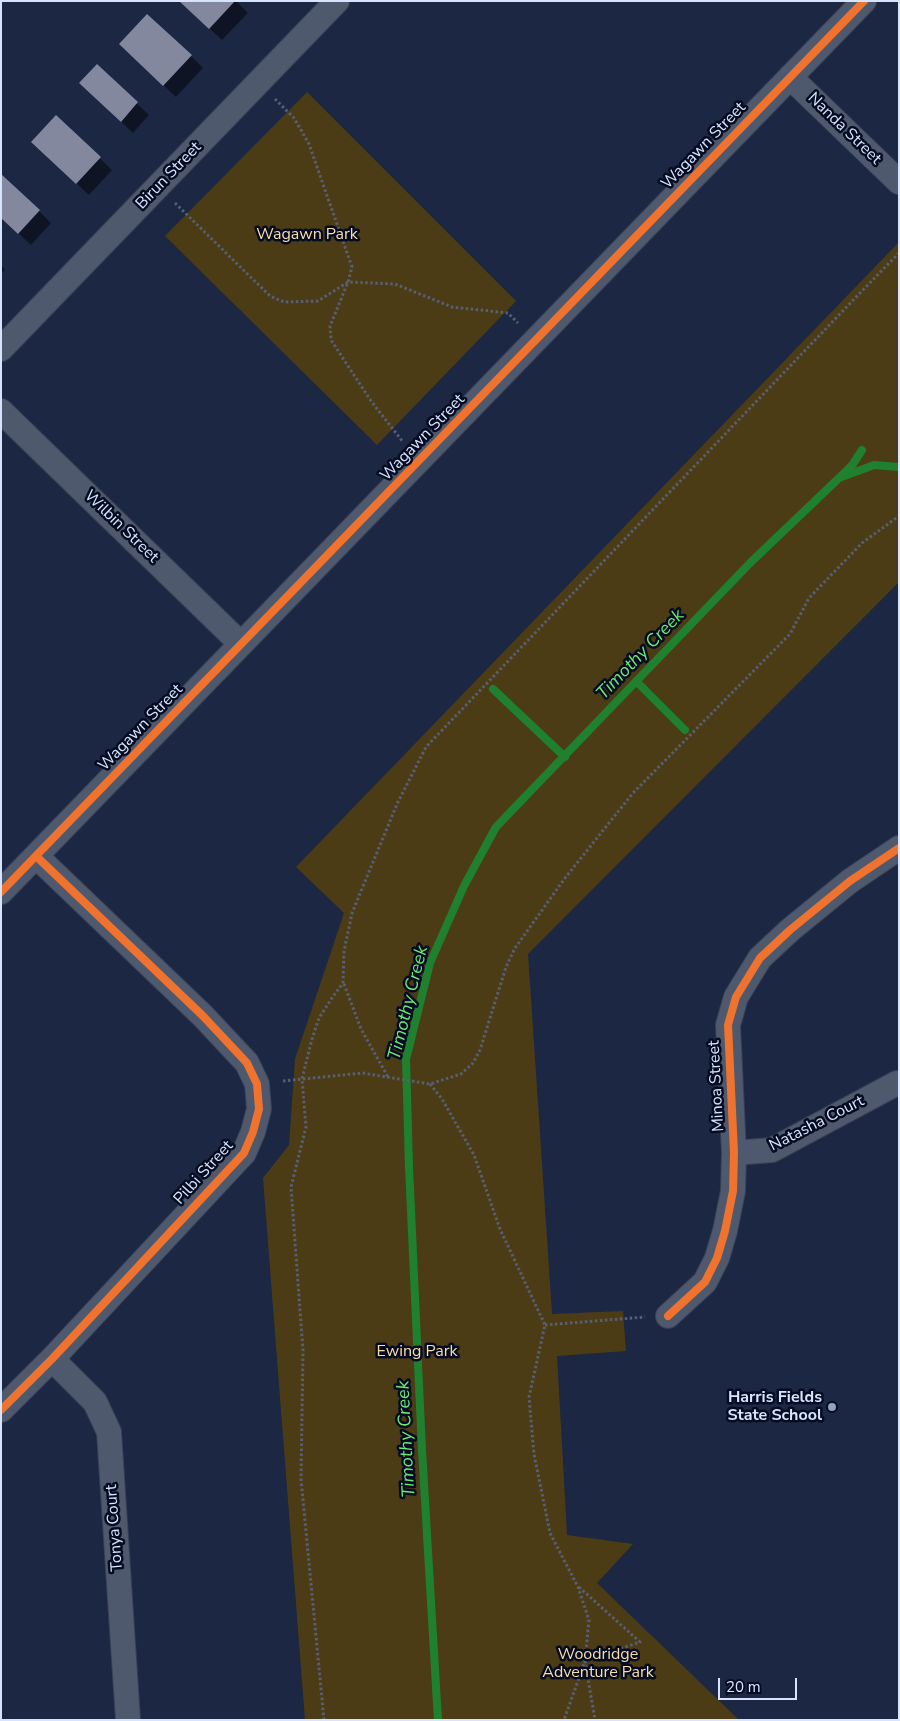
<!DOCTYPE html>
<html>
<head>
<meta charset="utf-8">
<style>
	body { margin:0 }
	#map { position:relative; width:900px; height:1721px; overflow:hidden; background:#1c2743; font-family:"Nunito Sans",sans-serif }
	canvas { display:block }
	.frame { position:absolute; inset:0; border:2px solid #d8e4fe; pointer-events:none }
	.scale { position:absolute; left:718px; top:1678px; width:79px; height:22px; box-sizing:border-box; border:2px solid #d8e4fe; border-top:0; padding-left:6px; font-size:15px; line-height:18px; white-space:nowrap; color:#d8e4fe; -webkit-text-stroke:4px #050c22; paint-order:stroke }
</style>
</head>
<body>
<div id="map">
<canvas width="900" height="1721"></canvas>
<div class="frame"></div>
<div class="scale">20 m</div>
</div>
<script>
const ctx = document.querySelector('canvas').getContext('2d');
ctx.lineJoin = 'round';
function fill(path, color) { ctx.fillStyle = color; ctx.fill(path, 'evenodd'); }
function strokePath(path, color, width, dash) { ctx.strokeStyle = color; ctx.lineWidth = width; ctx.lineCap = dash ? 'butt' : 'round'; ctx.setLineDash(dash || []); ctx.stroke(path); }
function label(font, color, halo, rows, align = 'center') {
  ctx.font = font + ' "Nunito Sans",sans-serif'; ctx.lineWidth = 5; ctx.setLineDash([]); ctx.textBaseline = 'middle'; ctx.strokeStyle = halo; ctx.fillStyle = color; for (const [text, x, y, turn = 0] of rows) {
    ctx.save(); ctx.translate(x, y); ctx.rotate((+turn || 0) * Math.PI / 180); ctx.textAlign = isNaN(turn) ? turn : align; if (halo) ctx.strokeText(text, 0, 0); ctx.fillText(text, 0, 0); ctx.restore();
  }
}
const green = new Path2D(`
	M307 92 516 301 377 445 165 236Z
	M899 242V582L528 954 552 1314 623 1311 626 1351 557 1356 567 1535 633 1544 597 1583 739 1720H305L263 1178 289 1145 295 1059 344 913 296 867Z`);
const shadow = new Path2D(`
	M180 1H236L248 13 222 40Z
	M133 56H191L203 68 176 97Z
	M97 66 149 115 133 133 93 95Z
	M56 117 112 170 89 195 45 154Z
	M39 211 51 223 31 245 1 217Z
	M1 265 5 270 1 274Z`);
const stream = new Path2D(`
	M841 476 853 464 862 450
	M636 681 685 730
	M493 689 565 757
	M438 1720 422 1450 409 1167 406 1059 430 963 464 886 496 827 750 563 839 478 874 465 899 467`);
const building = new Path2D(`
	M179 1H235L209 29Z
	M147 14 192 55 163 86 119 44Z
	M97 64 138 102 121 122 79 83Z
	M56 115 101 157 76 184 31 142Z
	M1 174 40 210 18 234 1 218Z`);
const path = new Path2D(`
	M275 99 294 118 309 144 352 267 348 282 330 326 331 340 371 401 403 442
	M175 203 270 296 284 302 318 301 348 282 395 284 452 307 508 313 518 323
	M344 984 361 1029 388 1077
	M283 1081 362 1073 430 1084 461 1074 473 1063 480 1050 506 967 515 948 565 878 633 793 790 634 809 598 862 543 899 516
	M430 1084 442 1099 474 1155 500 1229 545 1325 529 1397 534 1454 550 1533 578 1587 589 1620 585 1661 564 1720
	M545 1325 645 1317
	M579 1587 640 1642 585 1661 595 1720
	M324 1720 301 1479 303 1351 291 1187 306 1127 302 1079 312 1039 319 1018 332 998 343 983 344 951 352 913 397 804 426 747 859 294 899 253`);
const street = new Path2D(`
	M790 77 899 182
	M1 349 337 1
	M1 411 241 644
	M1 892 864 1
	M734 1153 772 1150 897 1083
	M668 1316 705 1282 717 1258 725 1231 733 1191 734 1153 728 1025 736 997 760 958 790 930 850 881 899 848
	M52 1359 95 1402 109 1432 128 1720
	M1 1410 52 1359 244 1153 253 1132 259 1109 257 1084 247 1063 203 1016 36 856`);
const cycleway = new Path2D(`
	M1 892 864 1
	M668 1316 705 1282 717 1258 725 1231 733 1191 734 1153 728 1025 736 997 760 958 790 930 850 881 899 848
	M1 1410 52 1359 244 1153 253 1132 259 1109 257 1084 247 1063 203 1016 36 856`);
const markers = [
	[832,1407,5,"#96a2bd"]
];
const streetNames = [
	["Nanda Street",844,129,44],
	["Wagawn Street",704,146,-46],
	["Birun Street",169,176,-46],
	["Wagawn Street",423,438,-46],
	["Wilbin Street",121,527,44],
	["Wagawn Street",141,728,-46],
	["Minoa Street",717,1086,-93],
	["Natasha Court",817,1124,-27],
	["Pilbi Street",204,1173,-48],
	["Tonya Court",115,1528,-94]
];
const parkNames = [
	["Wagawn Park",307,235],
	["Ewing Park",417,1352],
	["Woodridge",598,1655],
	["Adventure Park",598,1673]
];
const poiNames = [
	["Harris Fields",822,1398],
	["State School",822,1416]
];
const waterNames = [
	["Timothy Creek",641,655,-46],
	["Timothy Creek",409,1003,-76],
	["Timothy Creek",407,1439,-93]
];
fill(green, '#4c3c16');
fill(shadow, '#0007');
strokePath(stream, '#1f8130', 8);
fill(building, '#83889f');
strokePath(street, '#394157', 26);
strokePath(path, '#575f72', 3, [2.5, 2.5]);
strokePath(street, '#4f596e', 24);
strokePath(cycleway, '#ef722f', 8);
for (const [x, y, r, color] of markers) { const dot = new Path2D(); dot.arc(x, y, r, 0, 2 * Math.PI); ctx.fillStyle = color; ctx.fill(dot); strokePath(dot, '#050c22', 2); }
label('16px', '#d8e4fe', '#050c22', streetNames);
label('16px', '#f9dea8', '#050c22', parkNames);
label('bold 16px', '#d8e4fe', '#050c22', poiNames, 'right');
label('italic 18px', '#6de976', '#050c22', waterNames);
</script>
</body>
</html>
